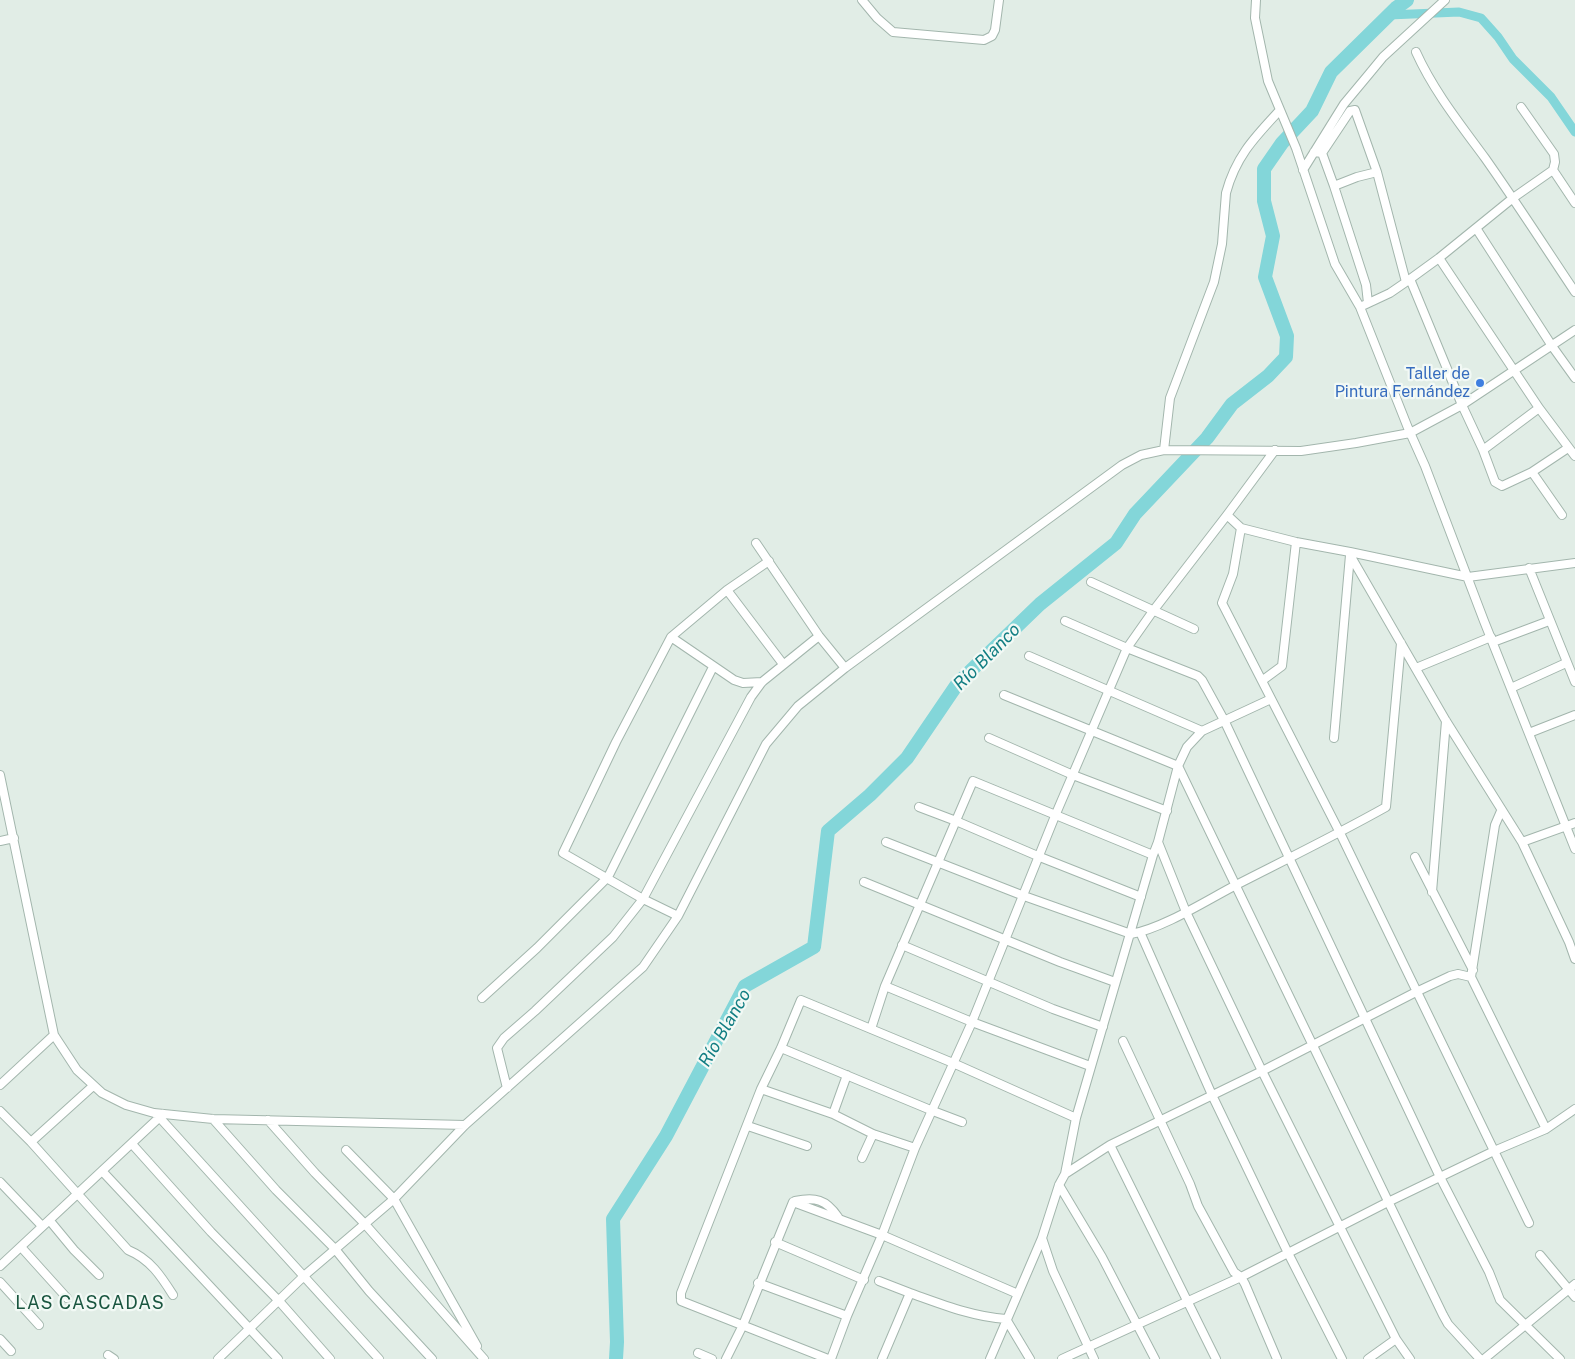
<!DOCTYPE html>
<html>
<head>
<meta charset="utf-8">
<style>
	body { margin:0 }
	canvas { display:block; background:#e1ede6 }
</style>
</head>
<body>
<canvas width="1575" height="1359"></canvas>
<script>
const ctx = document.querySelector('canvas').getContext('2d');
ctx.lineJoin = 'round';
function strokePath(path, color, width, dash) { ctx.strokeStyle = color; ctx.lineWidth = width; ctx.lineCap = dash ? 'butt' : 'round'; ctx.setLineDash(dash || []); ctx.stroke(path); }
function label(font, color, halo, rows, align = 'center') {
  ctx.font = font + ' "Public Sans",sans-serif'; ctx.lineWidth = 4.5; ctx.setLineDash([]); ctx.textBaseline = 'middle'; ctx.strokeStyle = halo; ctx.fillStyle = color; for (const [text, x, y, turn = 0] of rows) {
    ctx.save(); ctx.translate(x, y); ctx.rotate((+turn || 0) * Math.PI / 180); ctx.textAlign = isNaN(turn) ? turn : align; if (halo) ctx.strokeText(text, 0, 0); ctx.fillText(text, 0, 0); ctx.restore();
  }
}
const canal = new Path2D(`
	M1389 15 1459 12 1481 18 1498 37 1513 59 1551 97 1575 132`);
const river = new Path2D(`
	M616 1359 617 1342 613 1219 666 1136 745 986 814 947 828 831 870 795 907 758 958 683 1040 604 1116 543 1135 514 1207 438 1232 404 1268 376 1286 357 1287 336 1265 277 1273 236 1264 201V169L1282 143 1312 111 1331 72 1396 8 1407 0`);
const minor = new Path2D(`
	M862 0 877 18 893 32 984 40 992 36 995 30 999 0
	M1256 0 1255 18 1268 81 1296 148 1335 264 1360 307 1408 428 1425 466 1484 621 1575 849
	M1416 52C1433 90 1460 124 1485 158 1516 202 1545 247 1575 292
	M1314 152 1322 153 1350 111 1355 110 1377 172 1406 282
	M1322 153 1334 186
	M1303 170 1344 104 1369 74 1383 57 1445 0
	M1553 170 1575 203
	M1476 228 1552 346 1575 378
	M1439 258 1539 408 1575 456
	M1410 279 1462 405 1483 450 1539 408
	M1368 303 1366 285 1334 186 1357 177 1377 172
	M1360 307 1390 293 1406 282 1439 258 1513 198 1553 170 1555 162 1554 154 1521 107
	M1164 450 1170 398 1214 282 1222 244 1226 193C1236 156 1255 137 1280 110
	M1483 450 1495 482 1502 486 1532 472 1562 515
	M1532 472 1568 448
	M1227 515 1241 528 1296 542 1350 552 1468 577 1575 563
	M1241 528 1233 574 1222 603 1340 833 1529 1223
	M756 543 819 636 845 668
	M1350 552V555L1446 721 1522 842 1569 942 1575 959
	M1529 568 1575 682
	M1091 582 1194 629
	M727 590 783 664
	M1065 621 1127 648 1198 676 1202 680 1224 720 1440 1177 1489 1272 1500 1300 1560 1359
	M671 637 734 680 743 683 762 682
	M1493 642 1549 621
	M1029 656 1202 731
	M1416 668 1491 637
	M1263 680 1282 666 1296 542
	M1511 688 1566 663
	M1004 695 1178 766 1443 1315 1448 1324 1480 1359
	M1529 733 1575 715
	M989 738 1073 775 1167 811
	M1334 738 1350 555
	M0 775 54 1035 77 1070 102 1093 126 1105 154 1113 213 1119 465 1125
	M919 807 956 821 1040 857 1141 897
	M0 841 14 838
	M886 842 1024 896 1131 934C1164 928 1207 900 1238 884 1287 859 1338 834 1386 807L1401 643
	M1158 842 1186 912 1262 1071 1396 1339 1410 1359
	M1522 842 1575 823
	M1415 857 1473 970
	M864 882 1060 962 1115 982
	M1432 892 1446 721
	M678 916 643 899 563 853 616 742 671 637 727 590 769 561
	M1140 932 1212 1095 1288 1253 1342 1359
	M902 945 1053 1009 1103 1027
	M1471 977 1546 1129
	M885 986 972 1022 1090 1066
	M482 998 537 948 608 877 713 667
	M871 1029 885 986 973 781 1153 855
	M1123 1041 1190 1184 1198 1206 1234 1272 1241 1277 1245 1284 1277 1359
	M781 1048 933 1111 962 1122
	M0 1085 54 1035
	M507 1088 497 1048 504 1038 535 1011 613 937 643 899 751 697 762 682 819 636
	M761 1089 833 1114 873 1134 915 1148
	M0 1111 31 1142 128 1250C150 1259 161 1276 173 1295
	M833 1114 847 1075
	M160 1118 379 1359
	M213 1119 276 1190 335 1249 369 1291 432 1359
	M268 1120 315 1173 364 1223 484 1359
	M748 1126 807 1146
	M31 1142 93 1086
	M132 1144 211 1232 279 1301 330 1359
	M1110 1145 1216 1359
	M346 1150 394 1199 477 1346
	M862 1158 873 1134
	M103 1172 278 1359
	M1065 1174 1110 1145 1262 1071 1416 992 1450 976 1458 974 1471 977 1495 825 1501 811
	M0 1182 42 1226
	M1059 1185 1102 1257 1155 1359
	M795 1201C815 1197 826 1199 838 1217
	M793 1202 882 1235 1018 1294
	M50 1221 74 1250 99 1275
	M1042 1238 1053 1271 1094 1359
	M775 1242 864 1280
	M21 1247 67 1298
	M1540 1255 1575 1297
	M0 1266 163 1114
	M879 1281 910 1293
	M0 1282 39 1325
	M758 1283 847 1316
	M0 1339 11 1351
	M698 1353 712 1359
	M108 1355 114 1359
	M218 1359 305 1275 394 1199 465 1125 643 967 678 916 766 744 798 706 845 668 1122 465 1141 455 1164 450 1301 451 1356 443 1410 433 1462 405 1575 330
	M726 1359 743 1325 793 1202
	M828 1359 681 1301V1293L761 1089 781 1048 801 1000 953 1063 1076 1118
	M831 1359 847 1316 882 1235 915 1148 972 1022 1055 816 1127 648 1153 611 1227 515 1275 450
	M882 1359 910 1293C941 1304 973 1317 1006 1319L1030 1359
	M990 1359 1042 1238 1059 1185 1065 1174 1076 1118 1153 855 1158 842 1178 766 1187 747 1202 731 1271 699
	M1062 1359 1241 1277 1388 1202 1494 1151 1546 1129 1575 1109
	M1368 1359 1396 1339
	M1484 1359 1575 1284`);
const markers = [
	[1480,383,5,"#3f7fe0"]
];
const shopNames = [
	["Taller de",1470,374],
	["Pintura Fernández",1470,392]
];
const waterNames = [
	["Río Blanco",987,657,-45],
	["Río Blanco",725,1028,-60]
];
const neighbourhoodNames = [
	["LAS CASCADAS",90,1303]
];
strokePath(canal, '#83d6d9', 9);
strokePath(river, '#83d6d9', 14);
strokePath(minor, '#a3b6ad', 10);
strokePath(minor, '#fff', 8);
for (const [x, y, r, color] of markers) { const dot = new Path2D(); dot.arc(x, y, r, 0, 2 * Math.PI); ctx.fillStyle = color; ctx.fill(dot); strokePath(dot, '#f2f9f5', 2); }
label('16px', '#366cbe', '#f2f9f5', shopNames, 'right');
label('italic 18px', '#127e83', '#f2f9f5', waterNames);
ctx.letterSpacing = '1px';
label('18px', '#19553f', '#f2f9f5', neighbourhoodNames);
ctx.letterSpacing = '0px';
</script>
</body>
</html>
